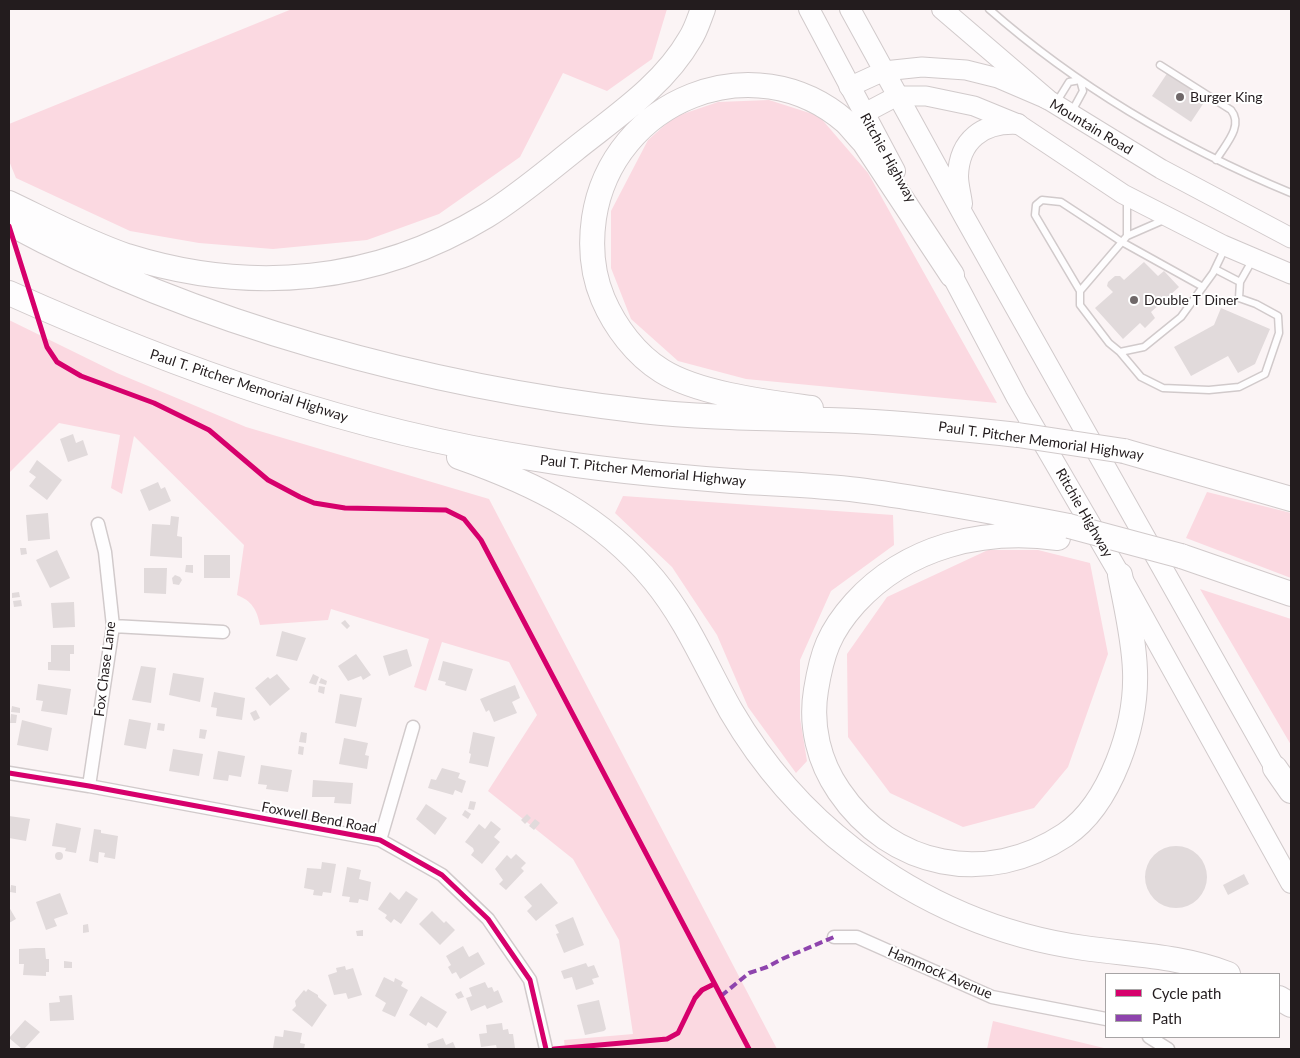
<!DOCTYPE html>
<html>
<head>
<meta charset="utf-8">
<style>
	body { margin:0 }
	#map { position:relative; width:1300px; height:1058px; overflow:hidden; background:#fbf4f5; font-family:Lato,sans-serif }
	canvas { display:block }
	.frame { position:absolute; inset:0; border:10px solid #231c1e; pointer-events:none }
	.legend { position:absolute; left:1105px; top:973px; width:175px; height:65px; box-sizing:border-box; background:#fff; border:1px solid #a7a4a5; margin:0; padding:6px 9px; list-style:none; font-size:15px; color:#231c1e }
	.legend li { display:flex; align-items:center; gap:10px; height:25px }
	.legend b { width:25px; border:1px solid #a7a4a5 }
</style>
</head>
<body>
<div id="map">
<canvas width="1300" height="1058"></canvas>
<div class="frame"></div>
<ul class="legend">
<li><b style="height:6px;background:#d6006c"></b>Cycle path</li>
<li><b style="height:6px;background:#8e44ad"></b>Path</li>
</ul>
</div>
<script>
const ctx = document.querySelector('canvas').getContext('2d');
ctx.lineJoin = 'round';
function fill(path, color) { ctx.fillStyle = color; ctx.fill(path, 'evenodd'); }
function strokePath(path, color, width, dash) { ctx.strokeStyle = color; ctx.lineWidth = width; ctx.lineCap = dash ? 'butt' : 'round'; ctx.setLineDash(dash || []); ctx.stroke(path); }
function label(font, color, halo, rows, align = 'center') {
  ctx.font = font + ' Lato,sans-serif'; ctx.lineWidth = 4; ctx.setLineDash([]); ctx.textBaseline = 'middle'; ctx.strokeStyle = halo; ctx.fillStyle = color; for (const [text, x, y, turn = 0] of rows) {
    ctx.save(); ctx.translate(x, y); ctx.rotate((+turn || 0) * Math.PI / 180); ctx.textAlign = isNaN(turn) ? turn : align; if (halo) ctx.strokeText(text, 0, 0); ctx.fillText(text, 0, 0); ctx.restore();
  }
}
const green = new Path2D(`
	M292 9H667L652 59 607 91 563 73 520 157 439 214 367 240 273 249 199 243 130 231 16 178 9 161V124Z
	M769 100 819 116 868 173 997 403 746 379 678 361 631 319 611 268V211L648 140 674 117 718 102Z
	M9 320 117 373 246 427 489 499 777 1049H565L564 1040 633 1034 619 940 573 859 488 791 537 715 509 662 442 642 426 691 414 687 429 639 331 609 328 620 260 625C257 610 252 601 237 595L244 545 134 436 122 494 111 488 120 435 59 423 9 473Z
	M1207 492 1291 513V578L1186 538Z
	M623 496 893 515 894 545 831 591 800 660V718L807 761 796 773 748 707 717 635 672 567 615 513Z
	M988 550H1038L1090 563 1108 654 1068 767 1034 808 963 827 890 793 848 737 847 654 887 597Z
	M1200 589 1291 619V745Z
	M993 1021 1108 1049H987Z`);
const building = new Path2D(`
	M1168 72 1207 98 1191 122 1152 96Z
	M1144 262 1158 276 1164 271 1179 287 1151 312 1155 318 1145 328 1140 323 1123 339 1095 308 1113 292 1107 286 1108 282 1115 276H1120L1124 280Z
	M1221 308 1270 329 1255 364 1238 373 1228 356 1191 376 1174 347 1214 325Z
	M73 434 76 443 83 440 88 455 68 462 60 439Z
	M37 460 62 480 47 500 29 486 36 477 29 472Z
	M158 482 161 489 165 487 171 501 149 511 140 490Z
	M48 513 50 539 28 541 26 515Z
	M171 516 179 517 177 536 182 537V558L150 556 152 524 170 525Z
	M20 548H26L27 554 21 555Z
	M57 550 70 578 50 588 36 560Z
	M204 555H230V578H204Z
	M186 565H193V573L185 572Z
	M144 568H167L166 594 144 593Z
	M175 575 180 577 182 580 179 585 173 584 172 578Z
	M19 592 20 597 12 598V593Z
	M21 600 22 606 14 607 13 601Z
	M74 602 75 627 53 628 51 603Z
	M345 620 350 626 347 629 341 623Z
	M282 631 306 638 297 661 276 656Z
	M51 645H74V654H70V671L48 670V662H51Z
	M407 649 412 666 389 676 383 656Z
	M356 654 371 675 363 680 361 676 348 681 338 666Z
	M443 661 473 669 466 691 445 685 446 682 438 680Z
	M141 666 156 668 151 703 132 700Z
	M173 673 204 678 200 702 169 695Z
	M277 674 290 689 270 706 255 688 268 677 270 679Z
	M313 674 319 677 316 685 309 683Z
	M321 678 327 681 326 685 319 683Z
	M38 684 71 689 67 715 41 711 43 701 36 700Z
	M515 685 520 698 512 702 517 713 494 722 489 710 486 712 480 699Z
	M319 686 325 687 324 694 318 692Z
	M214 692 245 698 242 720 216 716 217 708 211 707Z
	M340 694 362 698 356 727 335 723Z
	M12 706 20 708V713L11 712Z
	M256 710 260 718 254 721 250 713Z
	M11 714 17 715 16 723H10Z
	M129 719 151 723 146 749 124 745Z
	M22 720 52 728 48 751 17 745Z
	M158 723 165 724 164 731 157 730Z
	M200 729 207 730 205 739 199 738Z
	M301 732 307 733 306 743 299 742Z
	M473 732 495 737 488 767 469 763 471 754 469 753Z
	M344 738 368 743 365 755 369 756 367 769 339 764Z
	M299 746 304 747 303 755 298 754Z
	M173 749 203 754 199 776 169 771Z
	M218 751 245 756 241 777 229 775 228 781 213 779Z
	M261 765 292 770 288 792 266 789 267 785 258 784Z
	M442 768 460 773 458 778 466 781 462 793 455 790 453 795 428 788 431 779 436 780Z
	M313 780 353 783 351 804 334 803 335 797H312Z
	M470 801 476 802 474 810 468 809Z
	M426 804 447 818 435 835 416 819Z
	M465 810 471 814 468 819 462 815Z
	M527 814 531 818 525 824 521 820Z
	M9 816 30 819 26 841 9 838Z
	M535 819 540 823 534 830 529 826Z
	M491 821 501 829 494 837 500 842 482 864 471 855 474 851 473 848 465 842 479 824 485 829Z
	M56 823 81 828 76 853 65 851 66 848 52 846Z
	M94 829 101 830V833L118 836 115 859 104 857 105 853 99 852 98 863 89 861Z
	M1145 877a31 31 0 1 1 62 0a31 31 0 1 1-62 0Z
	M55 856a4 4 0 1 1 8 0a4 4 0 1 1-8 0Z
	M516 854 526 863 521 868 524 871 506 890 499 884 503 880 495 869 507 855 511 859Z
	M322 862 336 864 331 893 323 892 322 896 313 895 314 890 304 888 307 868 321 869Z
	M347 867 361 870 359 879 371 882 368 901 359 899 358 903 349 902 350 897 342 896Z
	M1244 874 1249 884 1228 895 1223 885Z
	M541 883 558 903 536 921 527 911 532 906 524 897Z
	M11 885 16 886V893L10 892Z
	M406 891 418 899 401 924 394 919 391 923 385 918 387 915 378 909 390 892 399 900Z
	M60 893 68 914 54 919 57 926 46 930 36 902Z
	M9 907 16 919 9 923Z
	M432 911 444 923 446 921 455 930 440 945 419 924Z
	M573 917 584 945 564 953 556 934 559 933 555 925Z
	M88 924 89 932 83 933V925Z
	M363 930V936H357L356 931Z
	M463 946 469 957 478 952 485 964 460 979 456 972 452 974 448 967 451 965 446 956Z
	M36 948H45L46 959H49V972H46V976L23 975 24 964H19V949Z
	M64 961 72 962V968H64Z
	M586 963 588 967 594 965 599 977 592 979 594 984 576 990 572 977 564 979 561 971Z
	M345 966 346 970 353 968 362 995 348 999 346 993 334 995 328 975 337 972 336 968Z
	M384 977 394 982 395 978 403 982 401 986 408 990 395 1017 382 1011 386 1003 375 996Z
	M485 982 488 988 492 987 494 992 498 990 503 1002 487 1009 485 1005 471 1011 466 998 472 996 469 988Z
	M308 989 318 995V997L327 1005 312 1027 292 1010 296 1006 295 1001 304 990 306 992Z
	M461 991 464 997 458 999 455 994Z
	M72 995 74 1020 50 1021 49 1003 60 1002 59 996Z
	M421 996 447 1012 437 1028 428 1022 426 1026 409 1015Z
	M599 1000 606 1029 604 1031 585 1035 577 1005Z
	M25 1020 40 1032 24 1049H22L9 1038Z
	M502 1023 503 1030 508 1029 509 1034H513L515 1048 497 1049 496 1045 481 1047 479 1034 487 1033 486 1025Z
	M284 1030 302 1033 300 1043 305 1044 304 1049 273 1048 275 1036 283 1037Z
	M443 1038 446 1045 453 1042 456 1049H429L427 1044Z`);
const lane = new Path2D(`
	M989 9C1078 87 1182 148 1291 193
	M1160 65 1231 110C1244 126 1225 145 1216 160
	M1056 103 1069 82 1080 80 1083 91 1071 113
	M1127 198V236L1166 219
	M1127 236 1080 291V305L1109 343 1120 352 1144 347 1181 317 1213 273 1225 248
	M1215 269 1240 282 1253 259
	M1080 291 1035 215 1036 205 1042 200 1061 202 1122 242 1203 287
	M1120 352 1141 377 1163 388 1209 390 1239 387 1265 374 1279 333 1278 316 1256 304 1239 298 1240 282`);
const street = new Path2D(`
	M113 626 223 632
	M9 773 89 786 380 840 442 875 488 919 530 980 546 1049
	M89 786 113 626 105 552 98 524
	M380 840 413 727
	M834 937H857L992 997 1106 1019
	M1149 1037 1168 1049`);
const secondary = new Path2D(`
	M849 87 884 71 922 67 966 70 998 78 1047 99 1161 169 1291 238
	M863 114 897 96H926L974 106 1018 124 1123 194 1223 245 1291 274`);
const primary = new Path2D(`
	M809 9 895 171
	M850 9 965 218 1283 782
	M942 9 1047 99
	M962 204C961 195 958 185 958 176 959 140 983 122 1018 124
	M945 262 1017 398 1120 575 1291 883`);
const highway = new Path2D(`
	M9 203C47 221 86 242 127 256 251 295 375 283 486 216 517 197 545 173 574 150 615 117 663 86 690 39 696 30 699 19 703 9
	M9 223C197 325 430 387 642 411 713 419 785 418 856 421 911 424 964 429 1018 435
	M9 293C179 369 351 431 536 459 601 470 667 476 732 481 774 484 817 485 858 490 929 499 999 513 1069 526
	M811 408C767 402 699 394 662 371 636 355 615 327 603 299 592 273 590 246 594 218 612 100 754 42 846 122 852 128 858 136 864 142L952 275
	M1124 451 1291 499
	M459 457C536 484 601 516 654 580 687 620 706 667 731 711 762 764 803 812 853 850 921 902 999 936 1084 948 1132 955 1182 956 1228 974
	M1058 538C983 528 907 546 855 603 829 632 822 653 816 690 810 726 819 762 839 791 891 868 987 887 1065 835 1111 804 1137 725 1135 671 1134 639 1126 607 1120 575
	M1181 556 1291 594
	M1275 768 1291 791
	M1279 998 1291 1005`);
const highwayBridge = new Path2D(`
	M1018 435 1124 451
	M1069 526 1181 556`);
const quiet = new Path2D(`
	M721 996 749 973 767 967 782 959 834 937`);
const cycleway = new Path2D(`
	M9 226 47 347 57 362 81 376 154 403 209 430 268 480 300 497 314 503 345 508 446 510 464 519 481 540 749 1049
	M9 773 89 786 380 840 442 875 488 919 530 980 546 1049
	M554 1049 667 1039 678 1033 695 998 702 990 714 984`);
const markers = [
	[1180,97,5,"#6f6869"],
	[1134,300,5,"#6f6869"]
];
const poiNames = [
	["Burger King",1190,97],
	["Double T Diner",1144,300]
];
const streetNames = [
	["Mountain Road",1091,127,31],
	["Ritchie Highway",888,158,61],
	["Paul T. Pitcher Memorial Highway",249,386,18],
	["Paul T. Pitcher Memorial Highway",1041,441,8],
	["Paul T. Pitcher Memorial Highway",643,471,6],
	["Ritchie Highway",1084,513,60],
	["Fox Chase Lane",105,669,-83],
	["Foxwell Bend Road",319,818,11],
	["Hammock Avenue",940,973,23]
];
fill(green, '#fbd9e1');
fill(building, '#e1dadb');
strokePath(lane, '#d1cacb', 9);
strokePath(street, '#d1cacb', 15);
strokePath(secondary, '#d1cacb', 21);
strokePath(primary, '#d1cacb', 22);
strokePath(highway, '#d1cacb', 26);
strokePath(lane, '#fefdfe', 6);
strokePath(street, '#fefdfe', 12);
strokePath(secondary, '#fefdfe', 19);
strokePath(primary, '#fefdfe', 20);
strokePath(highway, '#fefdfe', 24);
strokePath(highwayBridge, '#d1cacb', 26, []);
strokePath(highwayBridge, '#fefdfe', 24);
strokePath(quiet, '#8e44ad', 4, [8, 4]);
strokePath(cycleway, '#d6006c', 5);
for (const [x, y, r, color] of markers) { const dot = new Path2D(); dot.arc(x, y, r, 0, 2 * Math.PI); ctx.fillStyle = color; ctx.fill(dot); strokePath(dot, '#fff', 2); }
label('14px', '#231c1e', '#fff', poiNames, 'left');
label('14px', '#231c1e', '#fff', streetNames);
</script>
</body>
</html>
